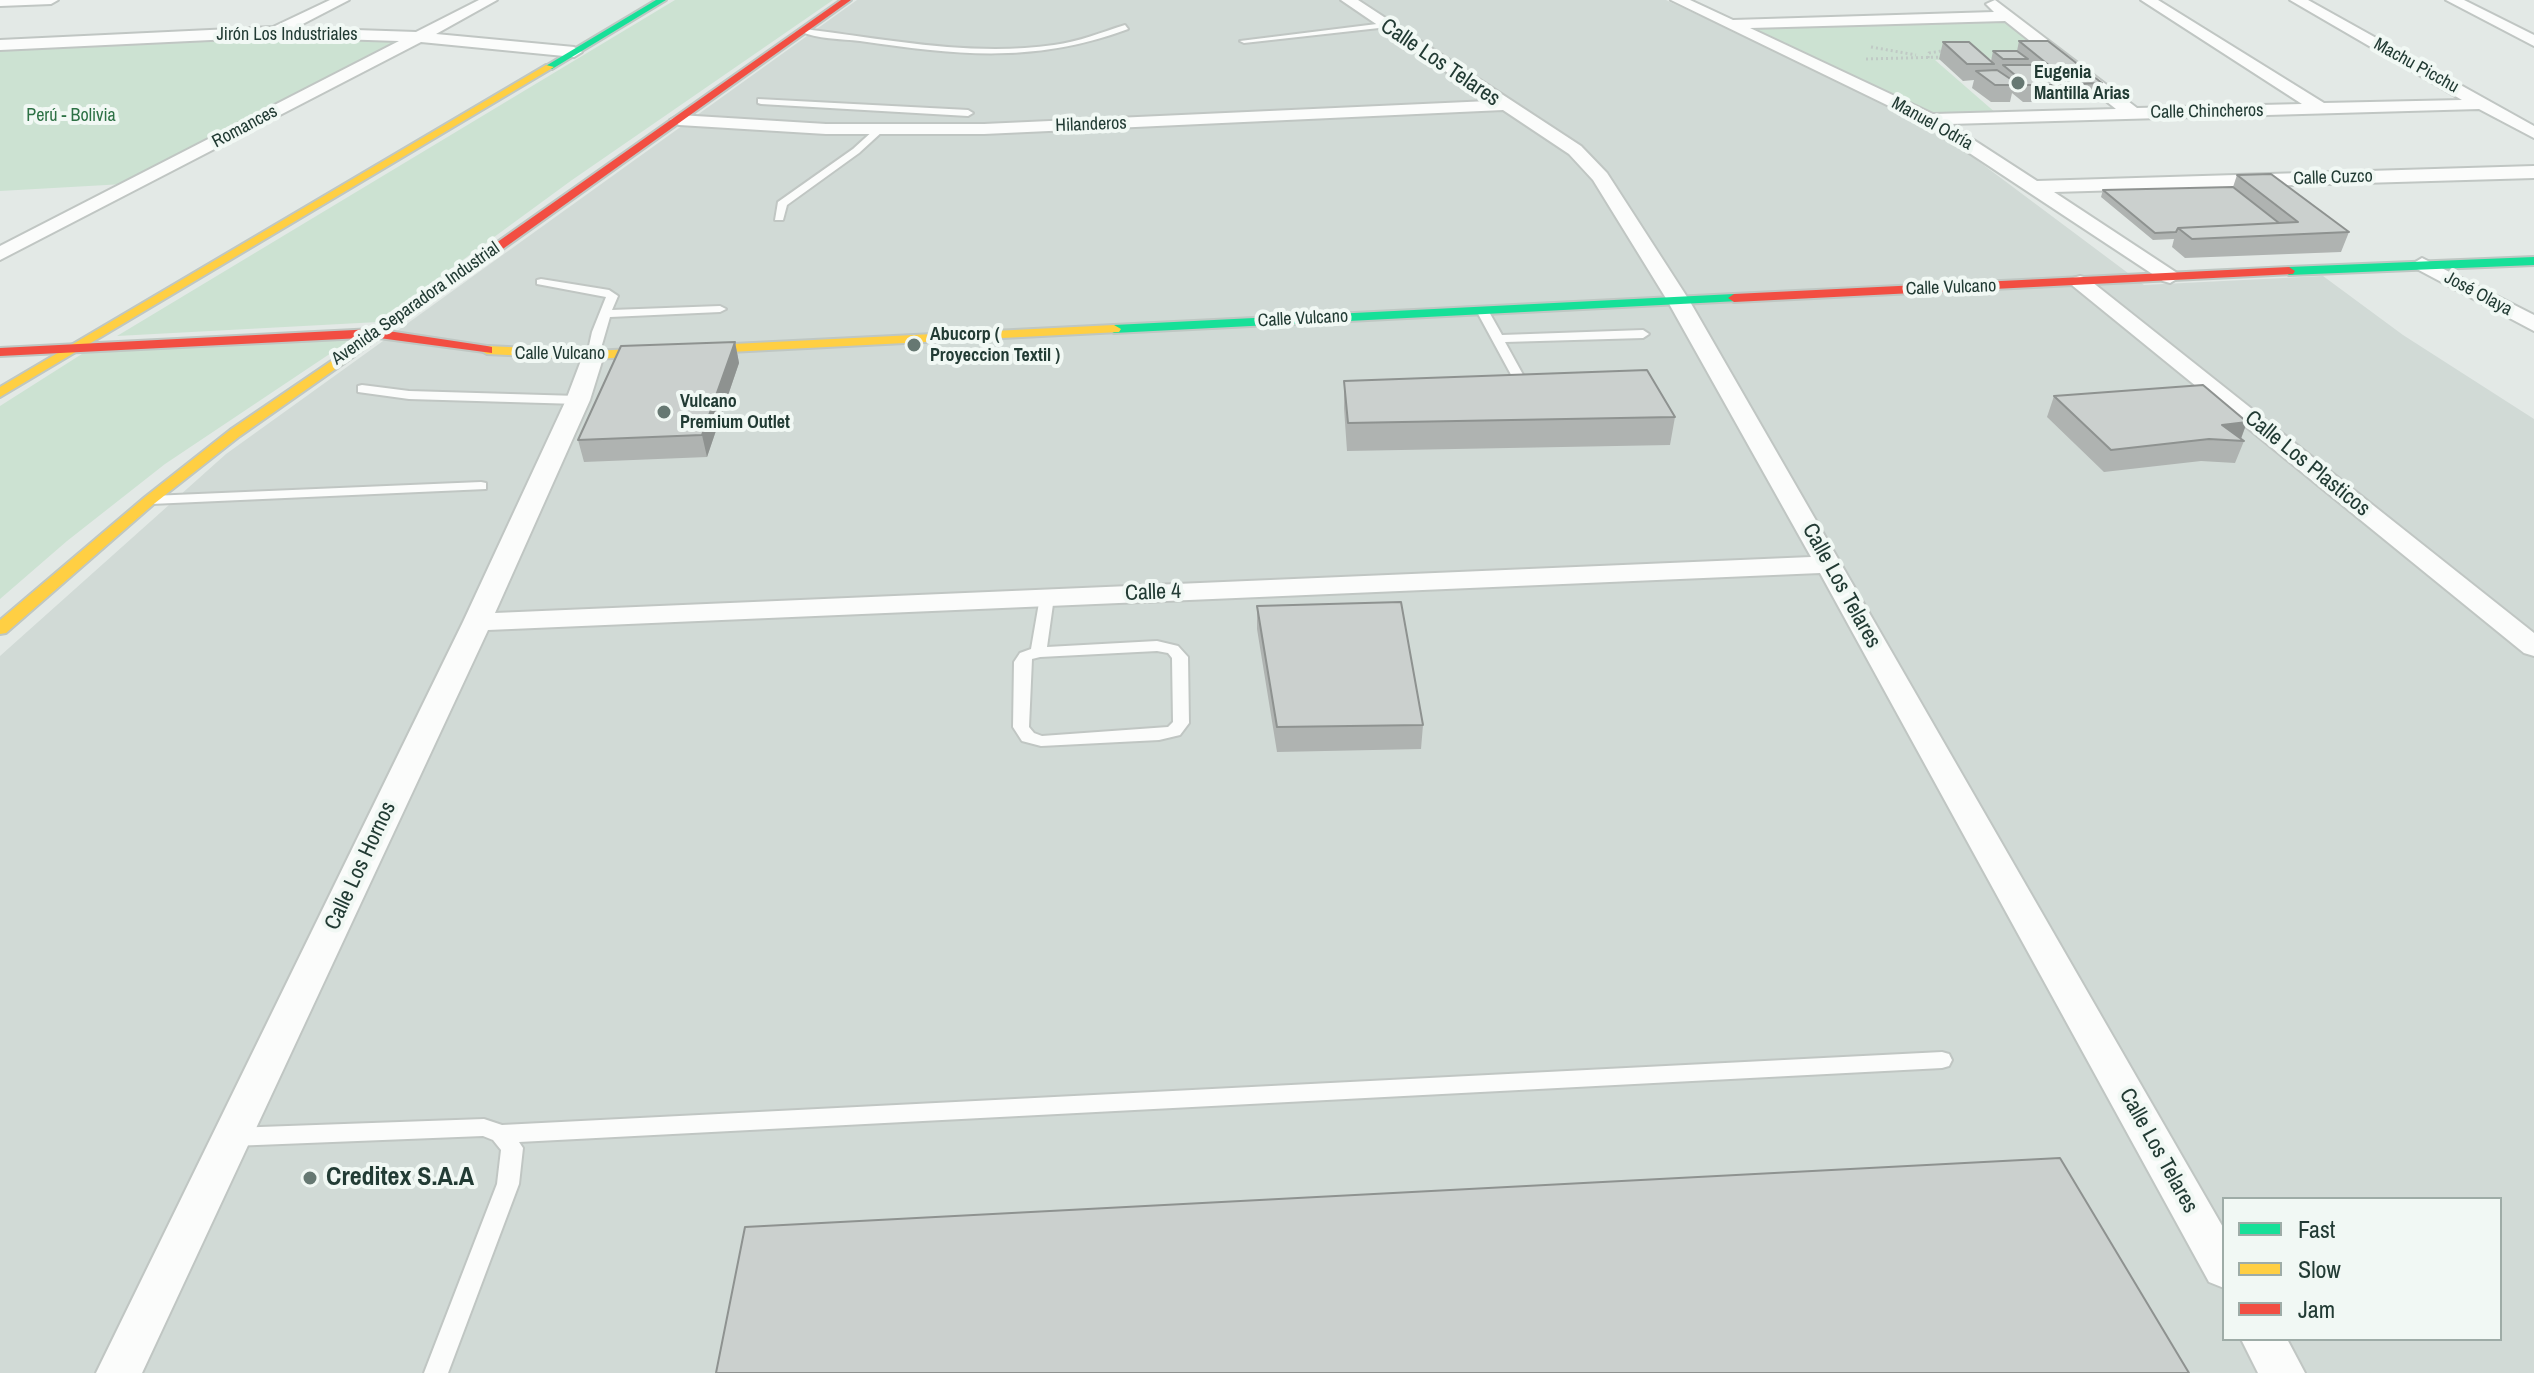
<!DOCTYPE html>
<html>
<head>
<meta charset="utf-8">
<style>
	body { margin:0 }
	#map { position:relative; width:2534px; height:1373px; overflow:hidden; background:#e3e9e6; font-family:"Archivo Narrow",sans-serif }
	canvas { display:block }
	.legend { position:absolute; left:2222px; top:1197px; width:280px; height:144px; box-sizing:border-box; background:#f1f8f4; border:2px solid #9eaca7; margin:0; padding:10px 14px; list-style:none; font-size:24px; color:#223b34 }
	.legend li { display:flex; align-items:center; gap:16px; height:40px }
	.legend b { width:40px; border:2px solid #9eaca7 }
</style>
</head>
<body>
<div id="map">
<canvas width="2534" height="1373"></canvas>
<ul class="legend">
<li><b style="height:10px;background:#16e098"></b>Fast</li>
<li><b style="height:10px;background:#ffcf43"></b>Slow</li>
<li><b style="height:10px;background:#f24e42"></b>Jam</li>
</ul>
</div>
<script>
const ctx = document.querySelector('canvas').getContext('2d');
ctx.lineJoin = 'round';
function fill(path, color) { ctx.fillStyle = color; ctx.fill(path, 'evenodd'); }
function strokePath(path, color, width, dash) { ctx.strokeStyle = color; ctx.lineWidth = width; ctx.lineCap = dash ? 'butt' : 'round'; ctx.setLineDash(dash || []); ctx.stroke(path); }
function label(font, color, halo, rows, align = 'center') {
  ctx.font = font + ' "Archivo Narrow",sans-serif'; ctx.lineWidth = 8; ctx.setLineDash([]); ctx.textBaseline = 'middle'; ctx.strokeStyle = halo; ctx.fillStyle = color; for (const [text, x, y, turn = 0] of rows) {
    ctx.save(); ctx.translate(x, y); ctx.rotate((+turn || 0) * Math.PI / 180); ctx.textAlign = isNaN(turn) ? turn : align; if (halo) ctx.strokeText(text, 0, 0); ctx.fillText(text, 0, 0); ctx.restore();
  }
}
const built = new Path2D(`
	M857 0H1666L1922 119 2144 285 2323 276 2403 335 2534 419V1373H0V656L226 454ZM2224 1199H2500V1339H2224Z`);
const green = new Path2D(`
	M675 0H833L572 180 378 322 117 336Z
	M2007 18 2055 57 1935 60 1997 114 1940 116 1745 26Z
	M260 38 403 42 124 184 0 191V49Z
	M352 339 165 464 67 541 0 599V406L85 352Z`);
const path = new Path2D(`
	M1871 47 1916 55
	M1928 58 1929 53 1947 50
	M1866 59 1944 57`);
const lane = new Path2D(`
	M1385 23 1388 27 1244 43 1240 41Z
	M1125 25 1128 29C1033 64 958 55 860 41 842 39 816 39 800 31L804 29C886 39 971 57 1054 45 1079 42 1102 32 1125 25Z
	M758 99 968 110 973 113 968 116 761 104 758 103Z
	M875 129 883 131 859 153 787 205 783 220H775L778 202 853 149Z
	M541 279 609 290 618 296 612 310 720 306 726 309 720 312 610 317 599 355 593 359 587 355 592 332 606 297 537 284V280Z
	M1482 307 1488 310 1502 335 1643 330 1649 334 1643 338 1505 342 1533 393 1527 397 1521 393 1476 310Z
	M362 385 409 391 578 396 584 400 578 404 409 399 358 392V386Z
	M481 482 486 483V489L151 504 144 500 151 496Z
	M1047 593 1054 597 1047 647 1157 641 1178 646 1188 657 1189 723 1180 735 1159 740 1041 746 1022 741 1013 727 1014 662 1020 653 1031 649 1040 597ZM1157 651 1168 653 1172 658 1173 722 1168 727 1042 736 1034 733 1029 727 1032 659 1040 657Z
	M1942 1052 1949 1054 1952 1060 1949 1066 1942 1068 519 1142 523 1148 519 1184 448 1373H424L497 1184 501 1150 493 1140 483 1136 232 1146 224 1143 221 1137 224 1131 232 1128 484 1119 502 1125Z`);
const street = new Path2D(`
	M0 0H58L51 4 0 6Z
	M330 0H349L295 28 416 32 479 0H497L436 34 574 47 582 52 574 57 421 42 0 260V246L399 41 274 37 0 50V40L273 27Z
	M1341 0H1358L1581 146 1607 173 1689 300 2224 1229V1288L2209 1282 1820 573 488 630 142 1373H96L463 622 566 400 585 350H601L604 355 590 400 495 613 1811 557 1667 300 1593 180 1569 154 1503 110 984 134H826L679 125 670 120 679 115 826 124H984L1489 101Z
	M1671 0H1690L1733 20 1994 12 1986 4 1995 0 2137 108 2302 104 2141 0H2158L2324 103 2462 100 2290 0H2308L2534 126V138L2479 109 1949 124 2037 181 2534 166V178L2054 192 2177 273 2180 277 2170 283 2163 281 1924 123ZM2005 21 2116 109 1933 114 1750 28Z
	M2446 0H2464L2534 35V46Z
	M2422 258 2534 315V331L2415 268 2412 264Z
	M2080 276 2087 278 2534 633V656L2524 653 2073 286 2070 282 2073 278Z
	M2241 1339H2287L2305 1373H2258Z`);
const fast = new Path2D(`
	M656 0H666L552 69 544 67Z
	M2534 257V265L2289 275 2283 271 2289 267Z
	M1734 294 1739 295V301L1114 333 1107 329 1114 325Z`);
const slow = new Path2D(`
	M546 65 554 67 0 397V387Z
	M1114 325 1121 329 1119 332 593 359 487 354 480 350 487 346 593 351Z
	M349 349 354 350V356L240 436 155 503 6 633 0 634V620L145 497 230 430Z`);
const jam = new Path2D(`
	M841 0H851L388 331 487 346 492 347V353L379 338 354 356H344V350L362 338 0 356V348L374 329Z
	M2289 267 2295 271 2293 274 1734 302 1728 298 1734 294Z`);
const wall = new Path2D(`
	M2019 41 2102 83 2097 100 2068 101 2060 95 2059 102H2023L2012 93 2010 102H1991L1972 88 1974 80 1963 81 1939 59 1943 42 1991 61 1993 51H2017Z
	M2237 175 2349 232 2341 252 2185 258 2172 247 2174 239 2153 240 2101 197 2103 190 2233 187Z
	M735 342 739 363 707 457 584 462 578 440Z
	M1344 381 1675 417 1670 445 1347 451 1344 408Z
	M2054 396 2247 422 2241 439 2244 441 2235 463 2201 461 2104 472 2047 417Z
	M1257 606 1423 725 1421 749 1277 752 1257 629Z`);
const shadedWall = new Path2D(`
	M735 342 739 363 707 457 702 435Z
	M2247 422 2240 441 2222 425Z`);
const building = new Path2D(`
	M2019 41H2048L2102 83 2072 84Z
	M1943 42H1969L1994 64H1967Z
	M1993 51H2017L2028 59H2003Z
	M2003 65H2038L2063 85H2027Z
	M1997 70 2015 82H2010L2014 85H1995L1976 71Z
	M2271 174 2349 232 2192 239 2178 228 2298 222 2237 175Z
	M2233 187 2279 223 2178 228 2176 232 2155 233 2103 190Z
	M735 342 702 435 578 440 621 346Z
	M1647 370 1675 417 1348 423 1344 381Z
	M2203 385 2247 422 2222 425 2244 441 2209 439 2111 450 2054 396Z
	M1401 602 1423 725 1277 727 1257 606Z
	M2060 1158 2189 1373H716L745 1227Z`);
const markers = [
	[2018,83,8,"#667872"],
	[914,345,8,"#667872"],
	[664,412,8,"#667872"],
	[310,1178,8,"#667872"]
];
const farStreetnames = [
	["Jirón Los Industriales",287,35],
	["Machu Picchu",2416,66,29],
	["Calle Chincheros",2207,112,-1],
	["Manuel Odría",1932,124,29],
	["Hilanderos",1091,125,-2],
	["Romances",245,127,-28],
	["Calle Cuzco",2333,178,-2],
	["Calle Vulcano",1951,288,-2],
	["José Olaya",2478,294,28],
	["Avenida Separadora Industrial",416,304,-35],
	["Calle Vulcano",1303,319,-3],
	["Calle Vulcano",560,354]
];
const farPoinames = [
	["Eugenia",2034,73],
	["Mantilla Arias",2034,94],
	["Abucorp (",930,335],
	["Proyeccion Textil )",930,356],
	["Vulcano",680,402],
	["Premium Outlet",680,423]
];
const farParknames = [
	["Perú - Bolivia",71,116]
];
const streetNames = [
	["Calle Los Telares",1440,63,34],
	["Calle Los Plasticos",2307,464,39],
	["Calle Los Telares",1841,586,61],
	["Calle 4",1153,593,-2],
	["Calle Los Hornos",361,866,-65],
	["Calle Los Telares",2158,1151,61]
];
const nearPoinames = [
	["Creditex S.A.A",326,1178]
];
fill(built, '#d1dad6');
fill(green, '#cce2d2');
strokePath(lane, '#c0c6c3', 4);
strokePath(street, '#c0c6c3', 4);
strokePath(fast, '#bfc7c3', 4);
strokePath(slow, '#bfc7c3', 4);
strokePath(jam, '#bfc7c3', 4);
strokePath(path, '#c0c9c5', 3, [2, 3]);
fill(lane, '#fbfcfb');
fill(street, '#fbfcfb');
fill(fast, '#16e098');
fill(slow, '#ffcf43');
fill(jam, '#f24e42');
fill(wall, '#afb3b1');
fill(shadedWall, '#8e9290');
fill(building, '#cbd0ce');
strokePath(building, '#8e9290', 2);
for (const [x, y, r, color] of markers) { const dot = new Path2D(); dot.arc(x, y, r, 0, 2 * Math.PI); ctx.fillStyle = color; ctx.fill(dot); strokePath(dot, '#f1f8f4', 3); }
label('18px', '#223b34', '#f1f8f4', farStreetnames);
label('bold 18px', '#223b34', '#f1f8f4', farPoinames, 'left');
label('18px', '#2d7145', '#f1f8f4', farParknames);
label('22px', '#223b34', '#f1f8f4', streetNames);
label('bold 26px', '#223b34', '#f1f8f4', nearPoinames, 'left');
</script>
</body>
</html>
